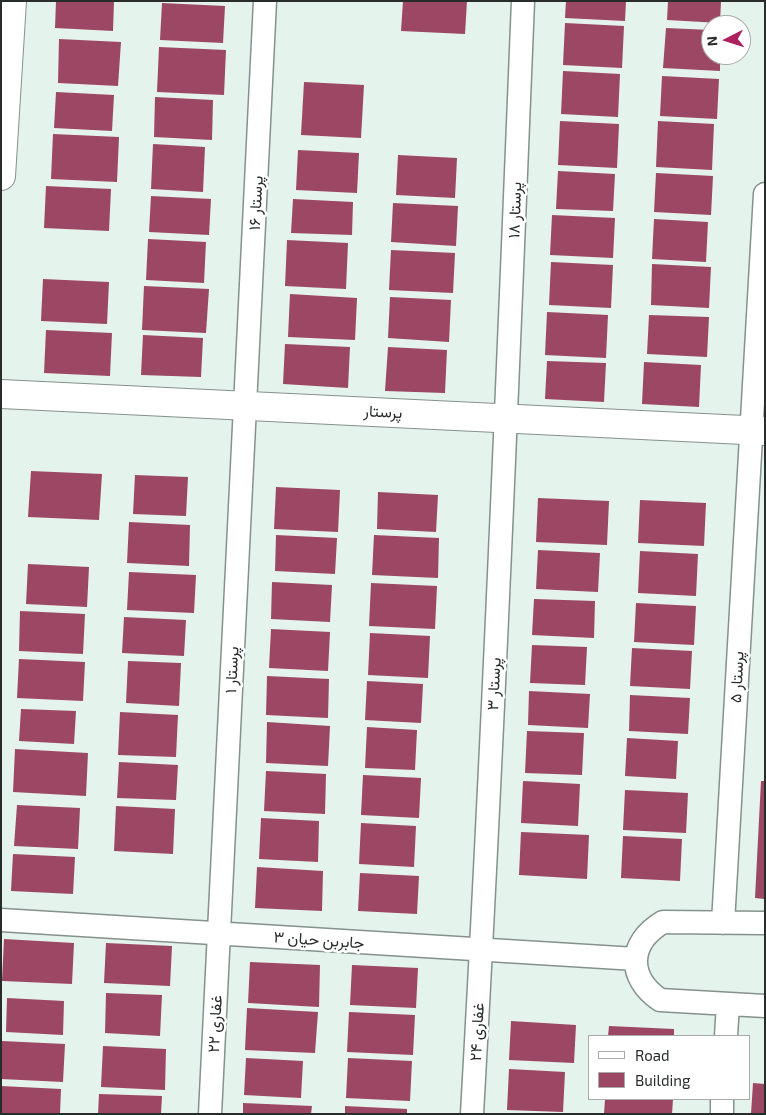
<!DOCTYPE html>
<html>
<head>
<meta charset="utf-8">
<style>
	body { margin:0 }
	#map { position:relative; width:766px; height:1115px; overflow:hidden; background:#e5f3ed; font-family:"Exo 2",sans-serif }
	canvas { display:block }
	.frame { position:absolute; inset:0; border:2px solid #282d2b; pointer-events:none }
	.legend { position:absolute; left:588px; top:1035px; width:162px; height:65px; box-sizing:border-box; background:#fff; border:1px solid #a9abaa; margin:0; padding:6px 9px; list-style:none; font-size:15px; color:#282d2b }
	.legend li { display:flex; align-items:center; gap:10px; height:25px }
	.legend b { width:25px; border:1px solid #a9abaa }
	.north { position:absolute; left:701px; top:15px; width:50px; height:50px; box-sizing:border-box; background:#fff; border:1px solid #a9abaa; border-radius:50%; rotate:265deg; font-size:14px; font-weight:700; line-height:20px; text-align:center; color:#282d2b }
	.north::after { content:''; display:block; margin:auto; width:18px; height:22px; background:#ad215e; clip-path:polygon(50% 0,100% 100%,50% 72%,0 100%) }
</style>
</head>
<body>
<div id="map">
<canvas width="766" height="1115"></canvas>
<div class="frame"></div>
<ul class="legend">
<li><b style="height:6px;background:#fff"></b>Road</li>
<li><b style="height:14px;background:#9c4764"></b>Building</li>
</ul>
<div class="north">N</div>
</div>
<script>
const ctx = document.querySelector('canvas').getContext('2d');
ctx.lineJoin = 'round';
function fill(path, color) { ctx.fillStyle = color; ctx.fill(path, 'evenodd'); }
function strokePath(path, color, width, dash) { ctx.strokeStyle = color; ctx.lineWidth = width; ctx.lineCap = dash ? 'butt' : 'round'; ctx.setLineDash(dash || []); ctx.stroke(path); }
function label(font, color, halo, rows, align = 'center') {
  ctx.font = font + ' "Exo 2",Vazirmatn,sans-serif'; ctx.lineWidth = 5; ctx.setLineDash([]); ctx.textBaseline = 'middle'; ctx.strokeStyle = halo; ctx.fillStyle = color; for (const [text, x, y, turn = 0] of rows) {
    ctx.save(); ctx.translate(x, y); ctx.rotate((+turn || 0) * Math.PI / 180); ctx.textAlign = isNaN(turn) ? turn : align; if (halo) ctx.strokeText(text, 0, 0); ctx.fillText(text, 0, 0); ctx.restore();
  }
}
const building = new Path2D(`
	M56 1H114L113 31 55 28Z
	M403 1H467L465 34 401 31Z
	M566 1H626L625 21 565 18Z
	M668 1H721L720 23 667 20Z
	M162 3 225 6 223 43 160 40Z
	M565 23 624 26 622 68 563 65Z
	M666 28 711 30V55H720V71L663 68Z
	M59 39 121 42 118 86 58 83Z
	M159 47 226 50 224 95 157 92Z
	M563 71 620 74 618 117 561 114Z
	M662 76 719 79 717 119 660 116Z
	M304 82 364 85 361 138 301 135Z
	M56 92 114 95 112 131 54 128Z
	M155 97 213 100 212 140 154 137Z
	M560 121 619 124 617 168 558 165Z
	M658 121 714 124 712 170 656 167Z
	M53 134 119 137 117 182 51 179Z
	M153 144 205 147 203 192 151 189Z
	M298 150 359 153 357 193 296 190Z
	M398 155 457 158 455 198 396 195Z
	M558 171 615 174 613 211 556 209Z
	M656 173 713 176 711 215 654 212Z
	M46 186 111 189 109 231 44 228Z
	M151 196 211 199 209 235 149 232Z
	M293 199 353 202 352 235 291 233Z
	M393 203 458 206 456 246 391 242Z
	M552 215 615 218 613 258 550 255Z
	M654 219 708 222 706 262 652 259Z
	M148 239 206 242 204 283 146 280Z
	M287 240 348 243 346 289 285 286Z
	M391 250 455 253 453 293 389 290Z
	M551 262 613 265 611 308 549 305Z
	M652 264 711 267 709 308 651 305Z
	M43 279 109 282 107 324 41 321Z
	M144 286 209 289 206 333 142 330Z
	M290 294 357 298 355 340 288 337Z
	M390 297 451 300 449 342 388 338Z
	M547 312 608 315 606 358 545 355Z
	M649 315 709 317 707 357 647 354Z
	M46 330 112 333 110 376 44 373Z
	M143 335 203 338 201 377 141 375Z
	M285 344 350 347 348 388 283 384Z
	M388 347 447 350 445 393 385 391Z
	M547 361 606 363 604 402 545 399Z
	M644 362 701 365 699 407 642 404Z
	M31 471 102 474 99 520 28 517Z
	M135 475 188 477 186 516 133 514Z
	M276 487 340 490 338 532 274 529Z
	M378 492 438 495 436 532 377 529Z
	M538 498 609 501 607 545 536 542Z
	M640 500 706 503 704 546 638 543Z
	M129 522 190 525 189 566 127 563Z
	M276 535 337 538 335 574 275 571Z
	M374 535 439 538 438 578 372 575Z
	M538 550 600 553 598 592 536 589Z
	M640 551 698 554 696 596 638 593Z
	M28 564 89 567 87 607 26 604Z
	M129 572 196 575 194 613 127 610Z
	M272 582 332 585 330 622 271 619Z
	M371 583 437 586 435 629 369 626Z
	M534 599 595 601 594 638 532 635Z
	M636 603 696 606 694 645 634 642Z
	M20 611 85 614 83 654 19 651Z
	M124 617 186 620 184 656 122 653Z
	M271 629 330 632 328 671 269 668Z
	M370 633 430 636 428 678 368 675Z
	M532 645 587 647 585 685 530 683Z
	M632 648 692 651 690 689 630 686Z
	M19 659 85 662 83 701 17 698Z
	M128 661 181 663 179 706 126 703Z
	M267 676 329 679 328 718 266 715Z
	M367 681 423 684 421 723 365 720Z
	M529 691 590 694 588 728 528 725Z
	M630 695 690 698 688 734 629 731Z
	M21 709 76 711 74 744 19 741Z
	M120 712 178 715 176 757 118 755Z
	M267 722 330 726 328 766 266 763Z
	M367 727 417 730 415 770 365 768Z
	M527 731 584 733 582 775 525 773Z
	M627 738 678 741 676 779 625 776Z
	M15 749 88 753 86 796 13 792Z
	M119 762 178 765 176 800 117 798Z
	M266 771 326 774 325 814 264 811Z
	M363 775 421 778 419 818 361 815Z
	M523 781 580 784 578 826 521 823Z
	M761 781H765V899L755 898Z
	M625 790 688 793 686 833 623 830Z
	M17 805 80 808 78 849 14 846Z
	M116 806 175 809 173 854 114 851Z
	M261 818 319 821 318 862 259 859Z
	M361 823 416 826 414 867 359 864Z
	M521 832 589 835 587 879 519 875Z
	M623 836 682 839 680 881 621 878Z
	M13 854 75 857 73 894 11 891Z
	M257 867 323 871 322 911 255 908Z
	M360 873 419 876 417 914 358 911Z
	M4 939 74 943 72 984 2 981Z
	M106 943 172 946 170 986 104 983Z
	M250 962 320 965 319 1007 248 1003Z
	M352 965 418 968 416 1008 350 1005Z
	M106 993 162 995 160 1036 105 1033Z
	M7 998 64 1001 63 1035 6 1032Z
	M247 1008 318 1012 315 1053 245 1050Z
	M349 1012 415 1015 413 1055 347 1052Z
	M511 1021 576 1025 574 1063 509 1060Z
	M609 1026 674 1029V1036H608Z
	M2 1041 65 1044 63 1082 1 1079Z
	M103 1046 166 1049 165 1090 101 1087Z
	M246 1058 303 1061 301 1098 244 1095Z
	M348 1058 412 1061 410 1101 346 1098Z
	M509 1069 565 1072 563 1112 507 1110Z
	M753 1083 765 1084V1114H751Z
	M1 1086 61 1089 60 1114H1Z
	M99 1094 162 1096 161 1114H98Z
	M605 1099H673L672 1114H604Z
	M243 1103 312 1106 311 1114H243Z
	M345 1106 407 1109V1114H345Z`);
const minor = new Path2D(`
	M1 920 636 959
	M723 923 765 194
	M765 923 663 922C628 943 627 977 660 1000L765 1006
	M726 1036 728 1004
	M210 1114 265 1
	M472 1114C493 743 508 372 523 1
	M722 1114V1099`);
const tertiary = new Path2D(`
	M1 176 12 1
	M1 394 765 431`);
const streetNames = [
	["پرستار ۱۶",256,203,-87],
	["پرستار ۱۸",515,210,-88],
	["پرستار",383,412,3],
	["پرستار ۱",232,670,-87],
	["پرستار ۵",737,677,-87],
	["پرستار ۳",494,684,-87],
	["جابربن حیان ۳",319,940,4],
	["غفاری ۲۲",215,1024,-87],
	["غفاری ۲۴",477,1032,-87]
];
fill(building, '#9c4764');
strokePath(minor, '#85918c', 25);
strokePath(tertiary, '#85918c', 30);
strokePath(minor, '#fff', 22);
strokePath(tertiary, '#fff', 28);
label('16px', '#282d2b', '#fff', streetNames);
</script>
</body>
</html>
